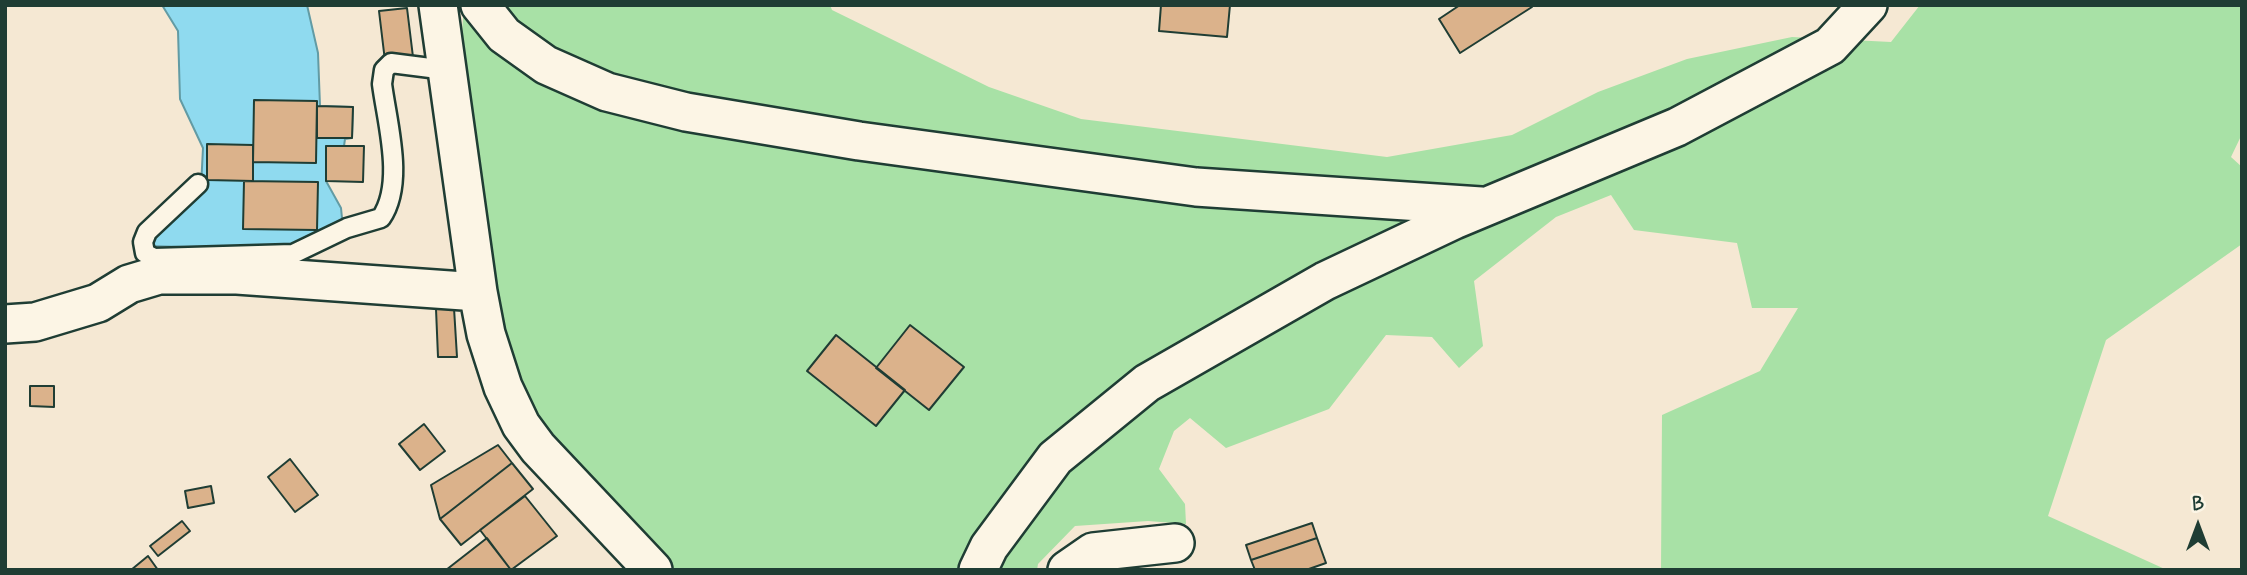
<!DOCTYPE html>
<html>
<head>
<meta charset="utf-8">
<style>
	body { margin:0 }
	#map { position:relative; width:2247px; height:575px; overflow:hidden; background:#f5e8d3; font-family:Mynerve,sans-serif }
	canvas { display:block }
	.frame { position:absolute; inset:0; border:7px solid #1f3d34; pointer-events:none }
	.north { position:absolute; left:2163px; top:491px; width:70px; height:70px; -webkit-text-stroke:5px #fcf5e5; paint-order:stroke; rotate:0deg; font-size:19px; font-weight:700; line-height:28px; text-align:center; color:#1f3d34 }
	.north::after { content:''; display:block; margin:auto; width:24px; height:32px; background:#1f3d34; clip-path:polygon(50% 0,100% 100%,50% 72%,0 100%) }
</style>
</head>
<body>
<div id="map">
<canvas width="2247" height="575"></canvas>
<div class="frame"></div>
<div class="north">B</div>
</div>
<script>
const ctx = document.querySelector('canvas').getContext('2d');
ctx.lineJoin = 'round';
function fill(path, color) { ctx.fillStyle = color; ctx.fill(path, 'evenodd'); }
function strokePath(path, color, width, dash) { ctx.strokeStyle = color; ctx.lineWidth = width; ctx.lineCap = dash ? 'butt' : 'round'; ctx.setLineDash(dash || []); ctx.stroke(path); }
const green = new Path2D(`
	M464 5H830L832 10 989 87 1081 119 1387 157 1512 135 1598 92 1687 59 1792 37 1891 42 1920 5H2242V134L2231 157 2242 167V244L2106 340 2048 516 2167 570H1661L1662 415 1760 371 1798 308H1752L1737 243 1634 230 1611 195 1556 217 1474 281 1483 346 1459 368 1432 337 1386 335 1329 409 1226 448 1190 418 1174 431 1159 469 1185 504 1186 524 1148 521 1075 526 1038 564 1037 570H667L555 444 527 393 496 323 458 86Z`);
const water = new Path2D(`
	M162 5H307L318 53 320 106 353 107 352 138 345 139 344 146H326V181L341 208 342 218 339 226 298 250 147 246 151 232 201 187 203 148 180 99 178 31Z`);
const building = new Path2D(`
	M1161 5H1230L1227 37 1159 31Z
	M1460 5H1531L1532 7 1460 53 1439 19Z
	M407 8 413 57 385 61 379 11Z
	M254 100 317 101 316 163 253 162Z
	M317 106 353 107 352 138H317Z
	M207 144 253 145V181L207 180Z
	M326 146H364L363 182 326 181Z
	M244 181 318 182 317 230 243 229Z
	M454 308 457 357H438L436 309Z
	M910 325 964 367 929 410 876 368Z
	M836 335 905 390 876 426 807 371Z
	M30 386H54V407L30 406Z
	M424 424 445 451 420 470 399 444Z
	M498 445 512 463 440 519 431 485Z
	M290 459 318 495 295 512 268 477Z
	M512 463 533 489 461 545 440 519Z
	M211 486 214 503 188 508 185 491Z
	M525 496 557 536 511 570 480 530Z
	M182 521 190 531 158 556 150 546Z
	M1312 523 1317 538 1251 560 1246 545Z
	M487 538 511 570H446Z
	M1317 538 1326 563 1306 570H1255L1251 560Z
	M148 556 158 570H131Z`);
const service = new Path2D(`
	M198 184 147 232 143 242 145 253 154 258 293 254 347 228 381 218C405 183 387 123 382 84L384 70 391 63 446 70`);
const minor = new Path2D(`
	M438 5 478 292 486 334 503 387 521 425 538 448 653 570
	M480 5 504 35 546 65 607 92 686 112 859 141 1196 187 1481 206
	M5 324 35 322 98 303 129 284 159 275H237L478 292
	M978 570 989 547 1055 458 1147 383 1325 281 1454 220 1677 127 1830 46 1868 5
	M1067 570 1093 552 1175 543`);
fill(green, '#a8e1a6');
fill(water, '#8fdaef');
strokePath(water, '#629ba4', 2);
fill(building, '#dbb28b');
strokePath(building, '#1f3d34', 2);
strokePath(service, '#1f3d34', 23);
strokePath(minor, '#1f3d34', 42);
strokePath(service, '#fcf5e5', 18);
strokePath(minor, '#fcf5e5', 37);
</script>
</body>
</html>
